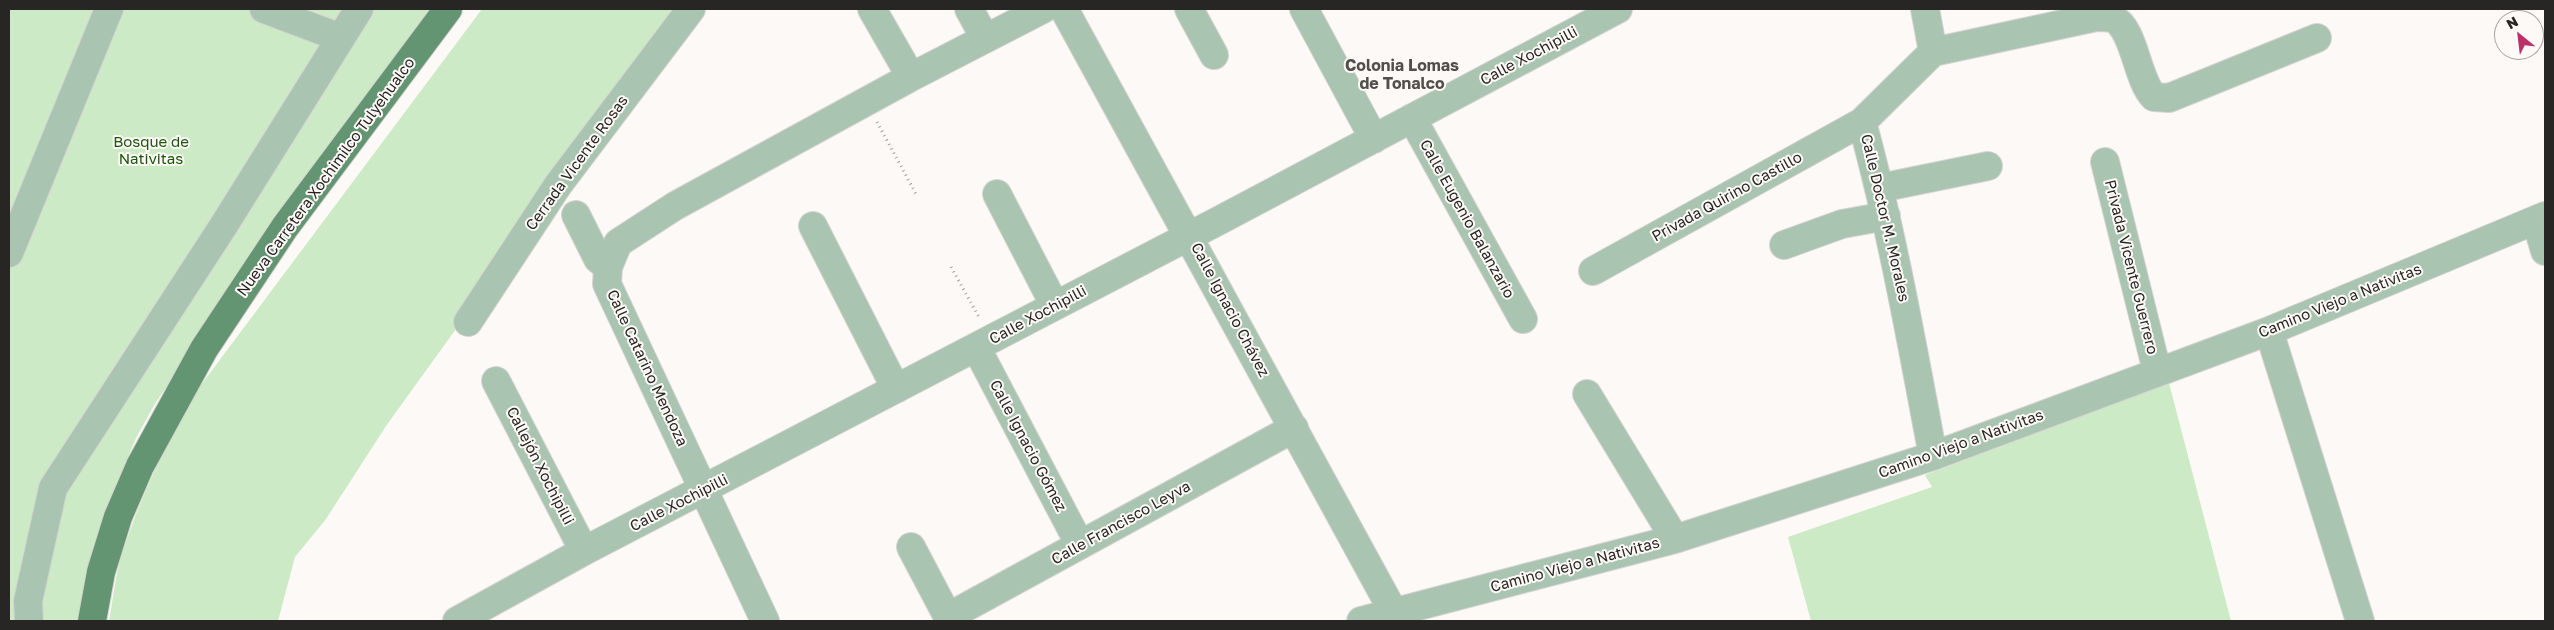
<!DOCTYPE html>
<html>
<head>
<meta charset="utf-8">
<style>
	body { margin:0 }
	#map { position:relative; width:2554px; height:630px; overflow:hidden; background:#fdf9f6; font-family:"Golos Text",sans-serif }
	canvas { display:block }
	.frame { position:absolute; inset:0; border:10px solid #272624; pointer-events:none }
	.north { position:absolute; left:2494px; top:10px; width:50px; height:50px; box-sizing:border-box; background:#fdf9f6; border:1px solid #a7a5a2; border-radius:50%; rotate:331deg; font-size:14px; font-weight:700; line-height:20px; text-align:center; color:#272624 }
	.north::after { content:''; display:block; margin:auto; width:18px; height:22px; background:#bb3069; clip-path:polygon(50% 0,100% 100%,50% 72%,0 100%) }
</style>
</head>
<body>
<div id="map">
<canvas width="2554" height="630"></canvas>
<div class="frame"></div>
<div class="north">N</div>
</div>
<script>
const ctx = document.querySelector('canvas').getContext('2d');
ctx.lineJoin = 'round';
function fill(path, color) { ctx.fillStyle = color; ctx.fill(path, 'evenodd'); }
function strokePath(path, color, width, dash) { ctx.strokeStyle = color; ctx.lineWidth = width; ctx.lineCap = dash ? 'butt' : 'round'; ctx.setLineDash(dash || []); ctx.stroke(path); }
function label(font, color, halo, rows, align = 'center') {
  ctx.font = font + ' "Golos Text",sans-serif'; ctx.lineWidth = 4; ctx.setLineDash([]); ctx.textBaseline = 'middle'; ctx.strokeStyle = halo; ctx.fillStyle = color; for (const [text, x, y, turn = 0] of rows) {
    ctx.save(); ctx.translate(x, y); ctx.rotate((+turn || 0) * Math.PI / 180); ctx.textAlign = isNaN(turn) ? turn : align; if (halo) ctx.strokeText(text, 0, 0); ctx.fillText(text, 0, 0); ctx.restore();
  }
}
const green = new Path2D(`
	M9 9H444L219 311 156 402 136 438 115 488 98 540 84 621H9Z
	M482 9H678L501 244 503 254 461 322 386 426 326 519 295 557 278 621H109C113 600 115 578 121 557 139 500 166 444 195 393Z
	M2169 383 2231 621H1811L1788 537 1932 487 1925 475Z`);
const path = new Path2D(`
	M877 122 916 194
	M951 267 980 319`);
const minor = new Path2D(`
	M264 9 341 38
	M872 9 911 77
	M969 9 985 38
	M1064 9 1394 613
	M1189 9 1214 55
	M1304 9 1374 139
	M1925 9 1933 52
	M1933 52 2096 17C2101 17 2107 17 2112 18 2135 27 2136 79 2154 97L2169 98 2317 38
	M1412 118 1523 319
	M2105 162 2157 371
	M1880 188 1988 166
	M997 194 1055 306
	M576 215 598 259 608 267
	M2536 220 2545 251
	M813 226 896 389
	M1784 245 1842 224 1886 216
	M9 253 109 9
	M1593 271 1862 122
	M468 322 558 185 691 9
	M2269 331 2360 621
	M976 347 1080 545
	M496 381 584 551
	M1587 394 1675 539
	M1933 456C1912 344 1892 232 1862 122L1933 52
	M911 547 950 621
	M948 617 1294 428
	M29 621 28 601 53 488 224 225 359 9
	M457 621 584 551 1222 219 1618 9
	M765 621 607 284 608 267 618 243 675 206 911 77 1043 9
	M1361 621 1675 539 1933 456 2269 331 2545 216`);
const major = new Path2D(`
	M92 621 101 572 118 517 140 466 204 349 285 227 448 9`);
const streetNames = [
	["Calle Xochipilli",1529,56,-28],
	["Cerrada Vicente Rosas",577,163,-54],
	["Nueva Carretera Xochimilco Tulyehualco",326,177,-54],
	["Privada Quirino Castillo",1727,197,-29],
	["Calle Doctor M. Morales",1885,218,77],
	["Calle Eugenio Balanzario",1467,219,61],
	["Privada Vicente Guerrero",2131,267,76],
	["Camino Viejo a Nativitas",2340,301,-22],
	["Calle Ignacio Chávez",1230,310,62],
	["Calle Xochipilli",1038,315,-28],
	["Calle Catarino Mendoza",647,368,65],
	["Camino Viejo a Nativitas",1961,444,-20],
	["Calle Ignacio Gómez",1028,446,62],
	["Callejón Xochipilli",540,466,63],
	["Calle Xochipilli",679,503,-27],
	["Calle Francisco Leyva",1121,523,-29],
	["Camino Viejo a Nativitas",1575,565,-15]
];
const parkNames = [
	["Bosque de",151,142],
	["Nativitas",151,159]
];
const neighbourhoodNames = [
	["Colonia Lomas",1402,66],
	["de Tonalco",1402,84]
];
fill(green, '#cceac5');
strokePath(minor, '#d6d3d0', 30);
strokePath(major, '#d6d3d0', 30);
strokePath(path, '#a2a09d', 3, [1, 4]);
strokePath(minor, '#a9c4b0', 28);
strokePath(major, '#639573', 28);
label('15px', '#272624', '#fdf9f6', streetNames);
label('15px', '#1d550d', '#fdf9f6', parkNames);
label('bold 16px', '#514e4b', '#fdf9f6', neighbourhoodNames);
</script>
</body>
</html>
